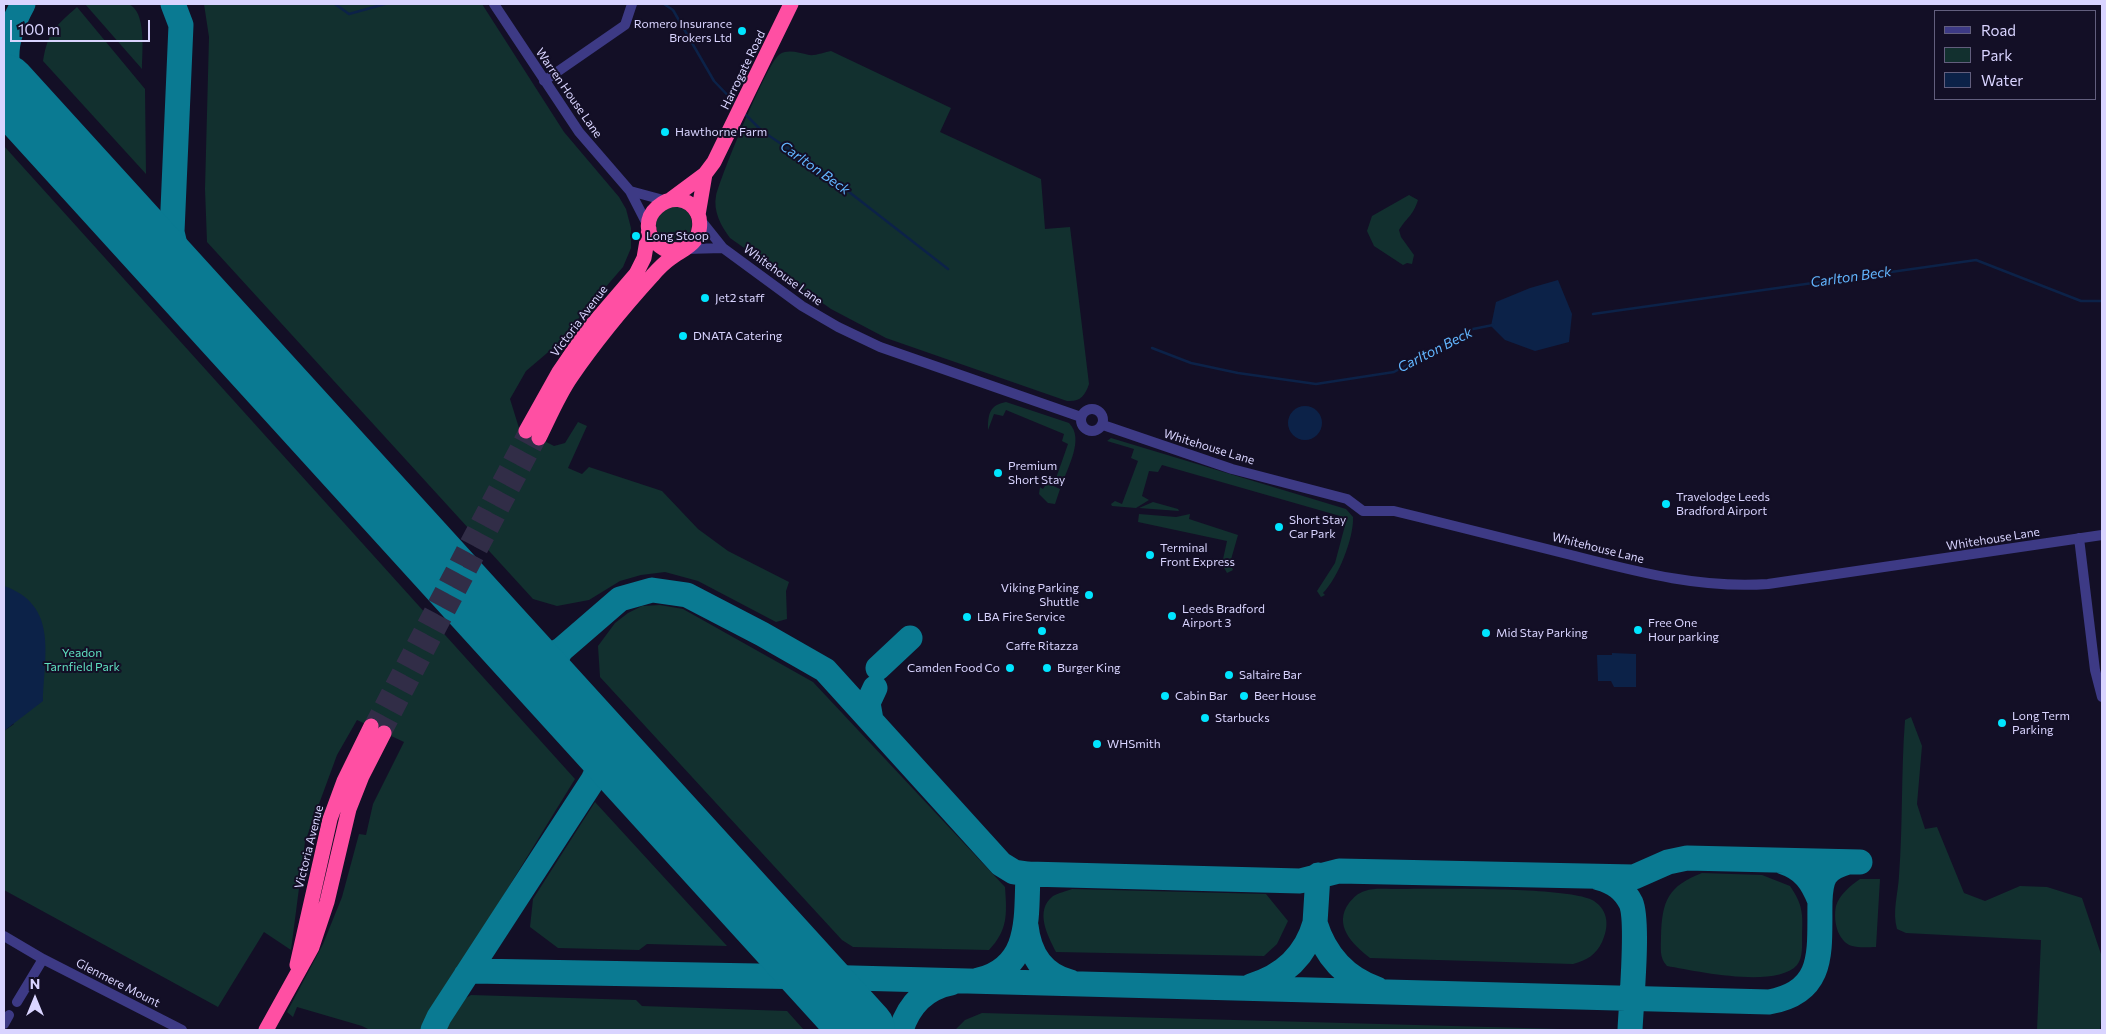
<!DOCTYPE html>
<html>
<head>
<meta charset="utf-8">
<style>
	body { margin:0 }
	#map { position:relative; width:2106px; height:1034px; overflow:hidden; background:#130f26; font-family:Commissioner,sans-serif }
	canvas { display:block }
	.frame { position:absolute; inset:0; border:5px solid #d9d4ff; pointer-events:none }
	.legend { position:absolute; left:1934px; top:10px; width:162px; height:90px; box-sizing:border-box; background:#130f26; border:1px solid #625e7d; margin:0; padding:6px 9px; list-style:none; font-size:15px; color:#d9d4ff }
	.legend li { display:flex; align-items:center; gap:10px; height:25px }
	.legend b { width:25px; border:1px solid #625e7d }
	.north { position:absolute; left:10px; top:974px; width:50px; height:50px; -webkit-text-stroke:4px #130f26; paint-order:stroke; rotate:0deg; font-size:14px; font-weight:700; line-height:20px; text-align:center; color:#d9d4ff }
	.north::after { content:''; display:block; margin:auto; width:18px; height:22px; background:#d9d4ff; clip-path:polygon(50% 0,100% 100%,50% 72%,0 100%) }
	.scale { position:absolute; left:10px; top:20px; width:140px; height:22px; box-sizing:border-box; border:2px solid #d9d4ff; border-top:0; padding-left:6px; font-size:15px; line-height:18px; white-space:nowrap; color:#d9d4ff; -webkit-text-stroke:4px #130f26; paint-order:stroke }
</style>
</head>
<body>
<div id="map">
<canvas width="2106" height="1034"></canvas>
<div class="frame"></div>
<ul class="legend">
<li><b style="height:6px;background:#3d3a85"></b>Road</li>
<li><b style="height:14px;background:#12302f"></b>Park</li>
<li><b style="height:14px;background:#0c2248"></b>Water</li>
</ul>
<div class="north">N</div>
<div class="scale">100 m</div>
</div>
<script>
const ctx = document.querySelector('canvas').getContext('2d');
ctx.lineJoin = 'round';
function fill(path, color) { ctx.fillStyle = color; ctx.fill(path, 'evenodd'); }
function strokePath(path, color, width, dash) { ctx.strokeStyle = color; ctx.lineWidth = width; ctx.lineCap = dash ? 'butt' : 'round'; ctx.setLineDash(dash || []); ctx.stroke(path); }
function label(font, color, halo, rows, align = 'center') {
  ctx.font = font + ' Commissioner,sans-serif'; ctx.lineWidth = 4; ctx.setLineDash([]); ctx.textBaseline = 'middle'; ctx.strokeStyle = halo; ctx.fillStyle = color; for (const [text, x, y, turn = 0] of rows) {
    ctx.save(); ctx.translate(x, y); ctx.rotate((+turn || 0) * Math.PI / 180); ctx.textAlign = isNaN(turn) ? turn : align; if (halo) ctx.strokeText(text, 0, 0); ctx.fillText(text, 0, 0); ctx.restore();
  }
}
const green = new Path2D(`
	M85 4C98 4 116 0 128 4 147 10 142 54 142 69Z
	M204 4H482L564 132 619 197 626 209 631 228V248L623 267 553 348 526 371 510 399 519 428 554 446 565 443 578 422 587 426 568 468 582 474 589 467 662 491 698 529 728 551 789 582 786 591 787 619 776 622 698 581 665 572 641 575 620 581 589 600 557 606 533 599 207 242 205 189 209 37Z
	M77 7 145 89 146 174 43 61C48 31 56 26 77 7Z
	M831 51 951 108 940 132 1041 179 1045 229 1070 227 1089 384C1085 396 1080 402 1067 401L886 338 831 309 730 238C721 226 713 211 716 196 720 178 768 60 780 54 789 49 799 53 809 55 815 56 825 52 831 51Z
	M4 146 575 779 433 1010 423 1030H370L362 1026 297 1007 293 1017 287 1012 323 944 342 897 359 834 366 835 373 804 404 742 357 720 337 755 305 842 291 950 264 932 218 1007 4 890V731L14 724 4 711Z
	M1409 195 1418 200C1413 216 1407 217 1399 230L1401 237 1414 255 1412 264 1407 263 1403 265 1374 246 1367 231 1372 216Z
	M656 224a18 18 0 1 1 36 0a18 18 0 1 1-36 0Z
	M1006 402 1069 423C1085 439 1067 468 1061 487L1054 484 1068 444 1062 441 1064 434 1006 410 1003 416 994 414 988 430C988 415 989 405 1006 402Z
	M1111 438 1346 509 1353 517C1354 538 1338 578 1323 593L1325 595 1321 597 1317 591 1335 563 1347 518 1162 465 1158 472 1149 471 1142 496 1149 500 1136 508 1112 506 1111 504 1115 501 1122 504 1138 461 1131 458 1134 449 1107 441Z
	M1047 483 1060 489 1055 504 1048 503 1039 494 1040 487 1043 489Z
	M1153 502 1178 509 1179 511 1139 508Z
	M1139 514 1176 517 1190 514 1189 519 1238 535 1230 563 1233 570 1227 573 1222 564 1227 541 1138 522Z
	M660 605 683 609 813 682 1005 887C1007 914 1008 930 989 950L853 947 842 940 600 677 598 646 615 623 628 613 642 606Z
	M1911 717 1922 746 1917 804 1925 829 1937 827 1964 893 1985 901 2020 886 2047 887 2082 898 2102 957V1012L2100 1030H2037L2041 940 1906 933 1897 929C1892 912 1898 894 1899 876 1903 824 1901 772 1905 720Z
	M595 802 727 946 647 944 639 950 558 948 530 927 533 899Z
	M1702 873 1762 875 1790 886C1803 905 1803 914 1802 936 1802 945 1803 958 1797 965 1776 989 1696 971 1667 966 1659 958 1661 947 1661 936 1662 901 1668 886 1702 873Z
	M1860 879H1880L1876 947C1869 947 1859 948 1852 946 1837 941 1833 920 1836 906 1839 895 1851 885 1860 879Z
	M1072 889 1266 894 1288 921 1277 944 1264 956 1056 952C1048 936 1034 911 1053 896 1058 893 1067 891 1072 889Z
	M1392 889C1428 889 1571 886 1594 901 1609 911 1609 927 1602 942 1596 955 1587 960 1573 964L1370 958C1352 944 1333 925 1349 903 1354 897 1358 893 1365 891 1373 888 1384 889 1392 889Z
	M471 995 636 1000 642 1006 787 1011 804 1030H446L459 1002Z
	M982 1013 1597 1030H955L965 1020Z`);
const water = new Path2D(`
	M1558 280 1572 314 1569 342 1535 351 1505 340 1491 326 1496 302 1530 288Z
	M1288 423a17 17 0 1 1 34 0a17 17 0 1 1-34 0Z
	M4 586C59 605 44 656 43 701L4 731Z
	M1612 653 1636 654V687H1614L1611 681H1598L1597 655H1612Z`);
const stream = new Path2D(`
	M335 4 349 14 385 4
	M664 4 673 10 714 81 737 105
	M744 113 762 131 826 174 948 269
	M1593 314 1976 260 2081 301H2102
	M1152 348 1191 363 1238 373 1316 384 1394 372 1468 330 1493 325`);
const taxiway = new Path2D(`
	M23 4C0 46 2 71 27 112
	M173 4 181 25 172 232 180 266 190 286 204 306
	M514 645C530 659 543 660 561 650 551 666 549 677 558 694
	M561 650 620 599 652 590 687 595 762 634 825 670 1001 864 1014 872 1028 874 1300 881 1339 871 1634 877 1668 862 1687 858 1860 862
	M878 668 910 638
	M871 720 868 703 875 688
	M586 724C600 747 606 755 593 780 620 767 629 777 650 794
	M1783 862C1804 869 1812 881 1820 901 1821 878 1824 869 1848 862
	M1599 878C1614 882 1624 889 1631 903 1639 922 1631 1006 1630 1030
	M765 922C775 936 780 945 774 962
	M1315 923 1318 875
	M1026 926C1029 953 1042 975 1070 982
	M783 942C799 957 814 967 834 975
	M466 975 473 971 815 977 1769 1002C1827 992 1819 949 1820 901
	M979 980C1032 967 1026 917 1028 874
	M796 981 819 990 849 1015
	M1251 986C1284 976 1306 955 1315 923 1325 955 1345 978 1377 989
	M433 1030 439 1017 593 780
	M901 1030C909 1005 925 988 951 983`);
const runway = new Path2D(`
	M4 86 863 1030`);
const highwayTunnel = new Path2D(`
	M371 726 526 431
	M384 733 539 438`);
const minor = new Path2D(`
	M494 4 579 132 630 191 648 226
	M544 81 625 25 632 4
	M630 191 667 201
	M699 218 723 248 802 306 838 327 880 347 1081 417
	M685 249 723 248
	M1081 420a11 11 0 1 1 22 0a11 11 0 1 1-22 0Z
	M1103 425 1232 469 1347 499 1363 511H1394C1452 525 1510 540 1567 554 1634 571 1699 589 1768 584L2102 535
	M2079 538 2095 670 2102 697
	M4 936 43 959 182 1030
	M17 1002 43 959
	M4 1024 9 1015`);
const highway = new Path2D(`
	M670 200 705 174 714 162 791 4
	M698 215 705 174
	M526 431 559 372 587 331 636 274 644 258 649 229
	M539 438C549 418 558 396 571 377 595 342 623 308 652 276 658 269 664 263 671 258 679 252 689 248 695 240 700 233 701 222 698 214 678 176 621 222 664 249L682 250
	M297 965 330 819 344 781 371 726
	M266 1030 312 947 327 902 349 809 362 776 384 733`);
const markers = [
	[742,31,5,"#00e5ff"],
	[665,132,5,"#00e5ff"],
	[636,236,5,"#00e5ff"],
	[705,298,5,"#00e5ff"],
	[683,336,5,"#00e5ff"],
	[998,473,5,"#00e5ff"],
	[1666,504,5,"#00e5ff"],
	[1279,527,5,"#00e5ff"],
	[1150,555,5,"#00e5ff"],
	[1089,595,5,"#00e5ff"],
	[1172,616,5,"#00e5ff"],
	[967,617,5,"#00e5ff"],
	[1638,630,5,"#00e5ff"],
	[1042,631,5,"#00e5ff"],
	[1486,633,5,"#00e5ff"],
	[1010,668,5,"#00e5ff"],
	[1047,668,5,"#00e5ff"],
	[1229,675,5,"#00e5ff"],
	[1165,696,5,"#00e5ff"],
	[1244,696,5,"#00e5ff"],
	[1205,718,5,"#00e5ff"],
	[2002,723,5,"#00e5ff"],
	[1097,744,5,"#00e5ff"]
];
const poiNames = [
	["Romero Insurance",732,24,"right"],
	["Brokers Ltd",732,38,"right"],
	["Hawthorne Farm",675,132],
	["Long Stoop",646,236],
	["Jet2 staff",715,298],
	["DNATA Catering",693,336],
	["Premium",1008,466],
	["Short Stay",1008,480],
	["Travelodge Leeds",1676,497],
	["Bradford Airport",1676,511],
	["Short Stay",1289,520],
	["Car Park",1289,534],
	["Terminal",1160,548],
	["Front Express",1160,562],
	["Viking Parking",1079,588,"right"],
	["Shuttle",1079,602,"right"],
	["Leeds Bradford",1182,609],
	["Airport 3",1182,623],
	["LBA Fire Service",977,617],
	["Free One",1648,623],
	["Hour parking",1648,637],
	["Mid Stay Parking",1496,633],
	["Caffe Ritazza",1042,646,"center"],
	["Camden Food Co",1000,668,"right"],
	["Burger King",1057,668],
	["Saltaire Bar",1239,675],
	["Cabin Bar",1175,696],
	["Beer House",1254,696],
	["Long Term",2012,716],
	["Parking",2012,730],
	["Starbucks",1215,718],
	["WHSmith",1107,744]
];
const streetNames = [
	["Harrogate Road",743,70,-64],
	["Warren House Lane",569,93,55],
	["Whitehouse Lane",783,275,36],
	["Victoria Avenue",579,321,-53],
	["Whitehouse Lane",1209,447,17],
	["Whitehouse Lane",1993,539,-9],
	["Whitehouse Lane",1598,548,14],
	["Victoria Avenue",309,847,-76],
	["Glenmere Mount",118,983,27]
];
const parkNames = [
	["Yeadon",82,653],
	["Tarnfield Park",82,667]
];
const waterNames = [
	["Carlton Beck",815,168,35],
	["Carlton Beck",1851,277,-8],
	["Carlton Beck",1435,350,-27]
];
fill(green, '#12302f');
fill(water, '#0c2248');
strokePath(stream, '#0c2248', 2.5);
strokePath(taxiway, '#0a7a92', 25);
strokePath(runway, '#0a7a92', 64);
strokePath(highwayTunnel, '#312d47', 15, [15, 8]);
strokePath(minor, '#3d3a85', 10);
strokePath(highway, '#ff4fa3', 15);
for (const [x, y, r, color] of markers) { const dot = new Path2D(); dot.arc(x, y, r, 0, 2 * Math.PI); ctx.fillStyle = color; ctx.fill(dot); strokePath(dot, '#130f26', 2); }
label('12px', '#d9d4ff', '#130f26', poiNames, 'left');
label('12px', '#d9d4ff', '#130f26', streetNames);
label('12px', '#5fe0c0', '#130f26', parkNames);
label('italic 14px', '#62b6ff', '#130f26', waterNames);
</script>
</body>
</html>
